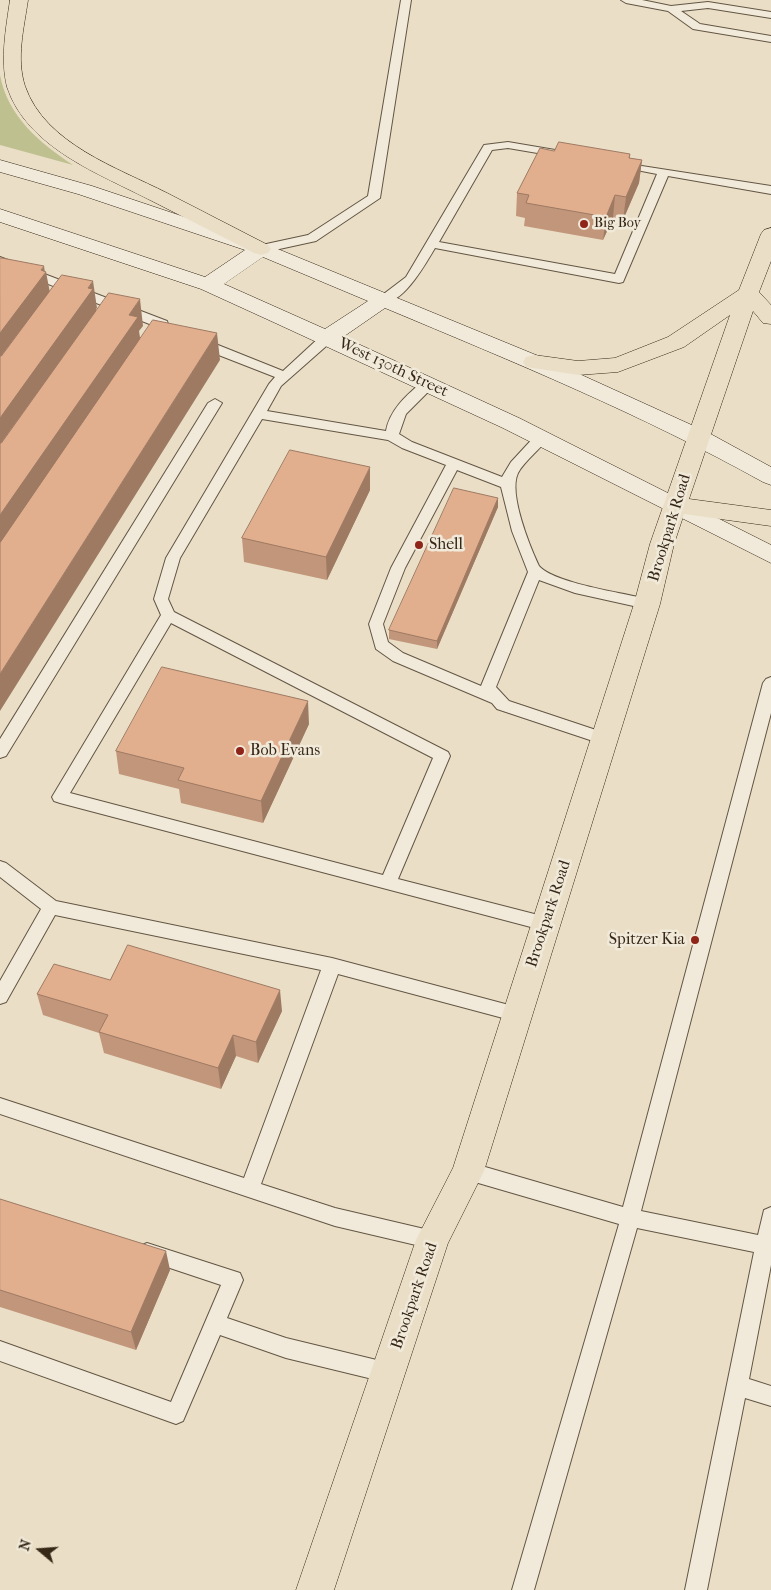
<!DOCTYPE html>
<html>
<head>
<meta charset="utf-8">
<style>
	body { margin:0 }
	#map { position:relative; width:771px; height:1590px; overflow:hidden; background:#eadfc6; font-family:"IM FELL French Canon",serif }
	canvas { display:block }
	.north { position:absolute; left:15px; top:1525px; width:50px; height:50px; -webkit-text-stroke:4px #f1eada; paint-order:stroke; rotate:288deg; font-size:14px; font-weight:700; line-height:20px; text-align:center; color:#362717 }
	.north::after { content:''; display:block; margin:auto; width:18px; height:22px; background:#362717; clip-path:polygon(50% 0,100% 100%,50% 72%,0 100%) }
</style>
</head>
<body>
<div id="map">
<canvas width="771" height="1590"></canvas>
<div class="north">N</div>
</div>
<script>
const ctx = document.querySelector('canvas').getContext('2d');
ctx.lineJoin = 'round';
function fill(path, color) { ctx.fillStyle = color; ctx.fill(path, 'evenodd'); }
function strokePath(path, color, width, dash) { ctx.strokeStyle = color; ctx.lineWidth = width; ctx.lineCap = dash ? 'butt' : 'round'; ctx.setLineDash(dash || []); ctx.stroke(path); }
function label(font, color, halo, rows, align = 'center') {
  ctx.font = font + ' "IM FELL French Canon",serif'; ctx.lineWidth = 5; ctx.setLineDash([]); ctx.textBaseline = 'middle'; ctx.strokeStyle = halo; ctx.fillStyle = color; for (const [text, x, y, turn = 0] of rows) {
    ctx.save(); ctx.translate(x, y); ctx.rotate((+turn || 0) * Math.PI / 180); ctx.textAlign = isNaN(turn) ? turn : align; if (halo) ctx.strokeText(text, 0, 0); ctx.fillText(text, 0, 0); ctx.restore();
  }
}
const green = new Path2D(`
	M0 75C8 117 39 142 73 165L0 145Z`);
const service = new Path2D(`
	M401 0H411L380 198 316 241 261 253 257 252 255 249 257 246 308 235 368 196Z
	M621 0H642L671 6 708 2 771 12V18L708 8 681 11 700 24 771 36V42L693 29 668 11 626 3Z
	M508 142 561 151 567 154 561 157 508 148 492 150 439 242 615 274 657 174 616 166V162L771 186V194L668 176 623 282 619 283 435 248C426 263 402 307 381 302L379 299 381 296 406 277 484 145Z
	M0 257 167 321 168 324 167 327H157L0 265Z
	M327 334 332 335 333 338 332 341 281 386 267 411 386 431C390 409 407 395 423 381H433L435 384 433 387 406 414 399 434 412 442 502 477 511 462 536 435H546L548 438C539 451 525 460 518 473 508 493 530 547 539 566 553 583 624 593 647 599L652 600 654 604 652 608 647 609 575 593 539 580 496 687 509 701 611 735 613 739 611 743 605 745 497 709 492 703 393 661 376 649 369 624 391 568 446 465 402 448 388 440 262 419 180 558 168 599 174 612 448 752 450 756 398 879 546 917 552 919 555 924 552 929 546 931 60 803 54 801 52 797 161 615 154 599 166 558 269 384 275 377 193 345 192 342 198 338 203 339 283 371 322 335ZM457 470 501 487 512 531 528 572 481 686 403 653 388 642 383 624 405 568ZM171 623 433 758 383 875 70 793Z
	M215 399 222 403 6 756 0 758V739L208 403Z
	M771 677V713L641 1211 758 1235 764 1210 771 1207V1265L749 1379 771 1386V1406L745 1398 707 1590H685L754 1252 637 1228 534 1590H512L619 1224 468 1180 461 1177 458 1171 461 1165 468 1162 623 1207 763 683 766 679Z
	M0 861 6 863 56 901 332 958 524 1009 527 1014 524 1019 518 1022 338 974 261 1184 335 1208 433 1231 440 1234 443 1240 440 1246 433 1249 335 1226 0 1114V1098L244 1178 321 970 55 915 6 1002 0 1004V981L41 909 0 877Z
	M147 1243 240 1273 243 1280 227 1318 286 1338 389 1363 396 1366 399 1373 396 1380 389 1383 286 1358 220 1335 183 1421 176 1424 0 1361V1341L171 1402 221 1285 140 1258 137 1252 140 1246Z`);
const secondary = new Path2D(`
	M0 160 92 186 268 245 553 362 707 432 771 467V485L763 482C641 414 514 362 385 308L343 337 519 418 771 545V563L503 428 271 321 201 289 0 222V209L205 277 245 250 78 194 0 172ZM263 257 368 301 325 329 224 284Z`);
const primary = new Path2D(`
	M771 228V261L759 292 771 305V324L763 323 753 311 689 499 771 510V526L684 514 674 544 660 604 484 1171 448 1243 334 1590H296L416 1240 453 1168 634 604 650 544 730 315 684 347 618 372 578 375 526 367 523 362 526 357 534 355 578 361 615 358 668 337 739 290 761 234 764 230Z`);
const motorway = new Path2D(`
	M10 0H28C24 28 16 58 25 86 45 144 118 168 167 193 201 210 234 228 268 245L271 249 268 253 261 255 254 253C220 236 186 218 152 201 100 174 27 148 7 87 0 59 6 28 10 0Z`);
const wall = new Path2D(`
	M554 151 630 154V158L642 160 639 183 623 220 613 218 603 240 524 226 525 218 516 216 517 193Z
	M370 490 327 580 244 562 242 538Z
	M498 498V507L437 649 389 639V630Z
	M309 724 263 823 181 803 179 789 119 774 116 751Z
	M110 980 282 1011 258 1063 236 1056 221 1089 104 1053 99 1033 43 1015 37 994Z
	M0 1199 170 1270 136 1350 0 1307Z`);
const shadedWall = new Path2D(`
	M642 160 639 183 623 220 626 197Z
	M615 195 613 218 603 240 606 217Z
	M44 266 45 273 46 272 51 298 0 367V333Z
	M93 281 97 308 96 309 97 316 0 453V418Z
	M140 299 143 326 139 331 141 344 0 551V515L129 315Z
	M217 333 220 360 0 711V674Z
	M370 467V490L327 580 326 557Z
	M498 498V507L437 649V641Z
	M308 701 309 724 263 823 261 801Z
	M280 990 282 1011 258 1063 256 1042Z
	M233 1035 236 1056 221 1089 218 1068Z
	M166 1251 170 1270 136 1350 131 1332Z`);
const building = new Path2D(`
	M559 142 630 154 629 158 642 160 626 197 615 195 606 217 526 203 529 195 517 193 540 148 554 151Z
	M0 258H2L44 266 41 270 46 272 0 333Z
	M62 275 93 281 88 288 93 289 0 418V356H1Z
	M109 293 140 299 129 315 138 317 0 515V443H1Z
	M153 320 217 333 0 674V543Z
	M290 450 370 467 326 557 242 538Z
	M454 488 498 498 437 641 389 630Z
	M162 667 308 701 261 801 178 780 184 768 116 751Z
	M128 945 280 990 256 1042 233 1035 218 1068 99 1032 108 1015 37 994 54 964 110 980Z
	M0 1199 166 1251 131 1332 0 1290Z`);
const markers = [
	[584,224,5,"#8f2418"],
	[419,545,5,"#8f2418"],
	[240,751,5,"#8f2418"],
	[695,940,5,"#8f2418"]
];
const farPoinames = [
	["Big Boy",594,224]
];
const streetNames = [
	["West 130th Street",393,368,25],
	["Brookpark Road",670,528,-73],
	["Brookpark Road",549,914,-72],
	["Brookpark Road",415,1296,-71]
];
const poiNames = [
	["Shell",429,545],
	["Bob Evans",250,751],
	["Spitzer Kia",685,940,"right"]
];
fill(green, '#bfc090');
strokePath(service, '#635543', 2);
strokePath(secondary, '#362717', 1);
strokePath(primary, '#362717', 1);
strokePath(motorway, '#362717', 1);
fill(service, '#f1eada');
fill(secondary, '#f1eada');
fill(primary, '#eadfc6');
fill(motorway, '#eadfc6');
fill(wall, '#c2967a');
fill(shadedWall, '#9e7a63');
fill(building, '#e1ae8e');
strokePath(building, '#9e7a63', 1);
for (const [x, y, r, color] of markers) { const dot = new Path2D(); dot.arc(x, y, r, 0, 2 * Math.PI); ctx.fillStyle = color; ctx.fill(dot); strokePath(dot, '#f1eada', 2); }
label('14px', '#362717', '#f1eada', farPoinames, 'left');
label('16px', '#362717', '#f1eada', streetNames);
label('16px', '#362717', '#f1eada', poiNames, 'left');
</script>
</body>
</html>
